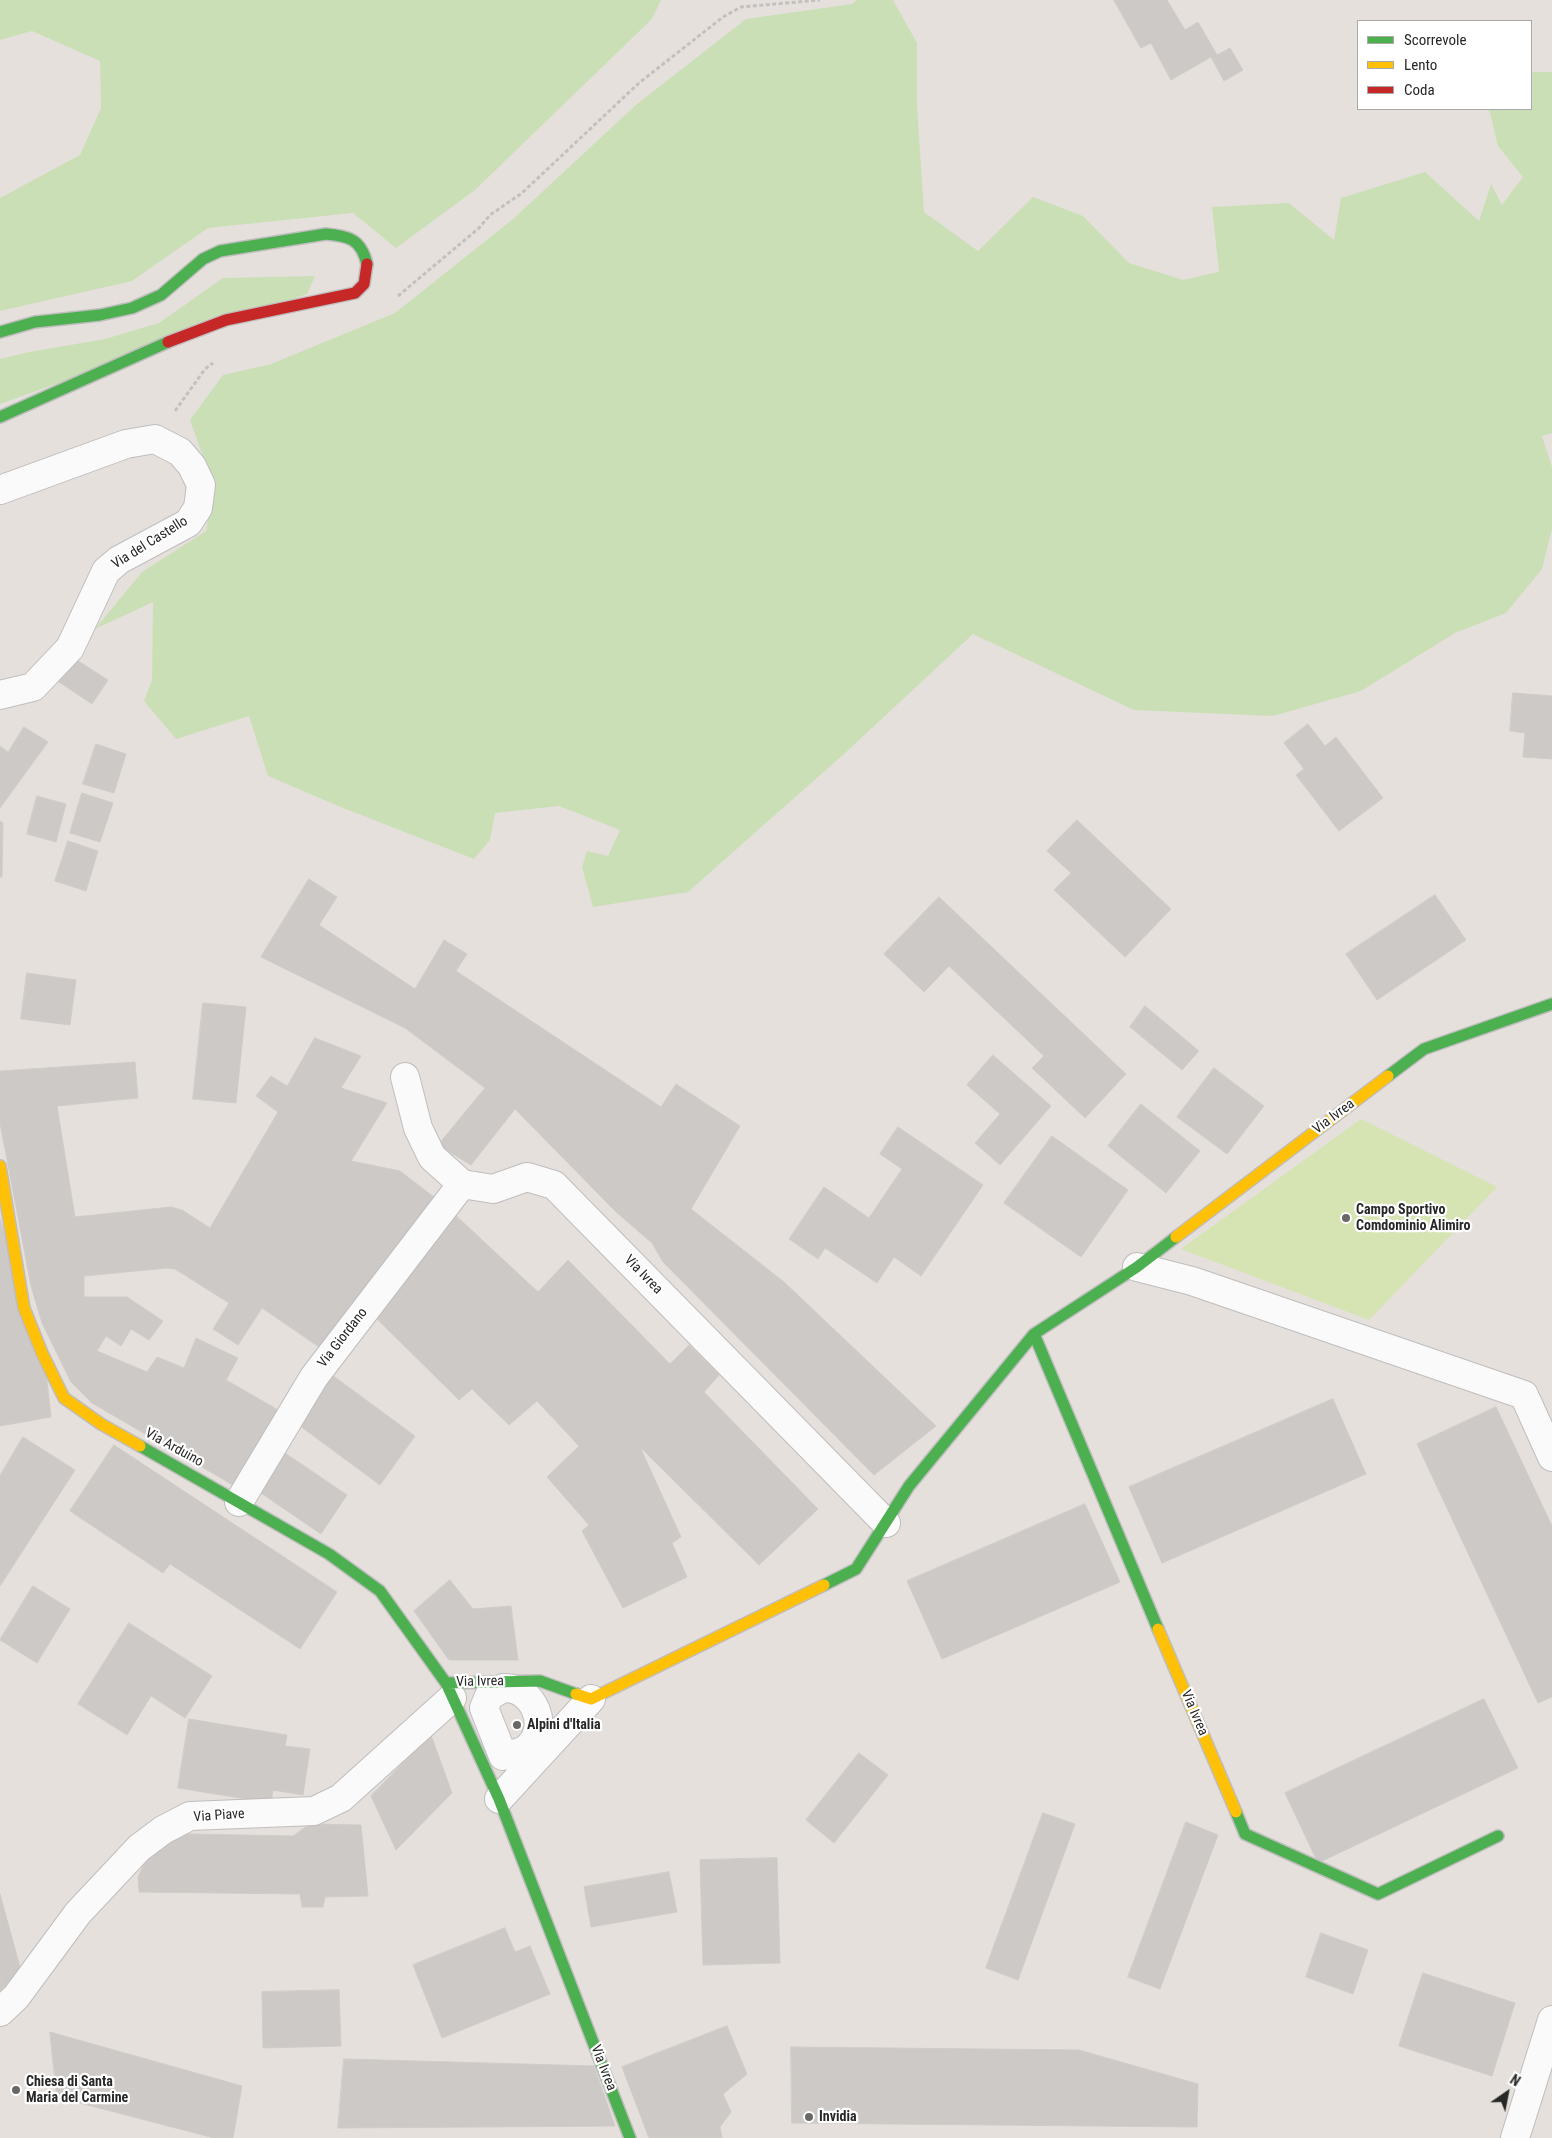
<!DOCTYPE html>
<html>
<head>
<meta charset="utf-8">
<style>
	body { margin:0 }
	#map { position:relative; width:1552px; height:2138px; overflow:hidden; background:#e5e0dc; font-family:"Roboto Condensed",sans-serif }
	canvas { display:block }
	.legend { position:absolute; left:1357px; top:20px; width:175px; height:90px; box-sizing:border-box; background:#fff; border:1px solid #a9a9a9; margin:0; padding:6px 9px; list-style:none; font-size:15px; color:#272727 }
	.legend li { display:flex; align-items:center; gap:10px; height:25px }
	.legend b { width:25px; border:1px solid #a9a9a9 }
	.north { position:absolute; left:1482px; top:2068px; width:50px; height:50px; -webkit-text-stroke:4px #fff; paint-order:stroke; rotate:33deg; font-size:14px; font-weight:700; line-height:20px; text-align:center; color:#272727 }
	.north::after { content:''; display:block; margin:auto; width:18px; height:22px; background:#272727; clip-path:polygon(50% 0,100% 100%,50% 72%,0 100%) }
</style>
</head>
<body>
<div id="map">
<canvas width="1552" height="2138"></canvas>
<ul class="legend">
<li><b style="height:6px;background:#4caf50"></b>Scorrevole</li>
<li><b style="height:6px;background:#ffc107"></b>Lento</li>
<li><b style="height:6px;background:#c62828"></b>Coda</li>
</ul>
<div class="north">N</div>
</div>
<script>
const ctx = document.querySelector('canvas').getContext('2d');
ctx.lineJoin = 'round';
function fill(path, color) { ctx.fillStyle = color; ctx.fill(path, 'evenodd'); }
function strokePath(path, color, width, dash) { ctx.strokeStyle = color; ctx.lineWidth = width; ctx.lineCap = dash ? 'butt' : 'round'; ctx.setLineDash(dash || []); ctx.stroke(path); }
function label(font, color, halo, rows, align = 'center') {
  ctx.font = font + ' "Roboto Condensed",sans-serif'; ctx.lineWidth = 4.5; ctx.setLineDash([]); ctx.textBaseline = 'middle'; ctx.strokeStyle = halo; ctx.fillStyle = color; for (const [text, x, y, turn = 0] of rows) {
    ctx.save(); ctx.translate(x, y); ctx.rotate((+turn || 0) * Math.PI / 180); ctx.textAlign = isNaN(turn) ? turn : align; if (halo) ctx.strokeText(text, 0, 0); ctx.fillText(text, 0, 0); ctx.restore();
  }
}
const green = new Path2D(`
	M0 0H661L652 19 475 190 396 248 353 213 208 228 132 281 0 311V198L80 155 101 108 100 61 32 31 0 40Z
	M857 0H893L917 43V106L924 212 978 251 1033 197 1083 216 1129 263 1183 280 1219 272 1212 207 1289 203 1334 240 1341 198 1425 172 1479 221 1491 184 1502 205 1523 177 1498 146 1489 109H1531V72H1552V433L1542 436 1552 467V529L1542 569 1506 613 1455 633 1361 691 1273 716 1134 710 973 634 844 754 688 892 593 907 582 867 587 851 608 856 620 830 559 806 495 813 490 840 474 859 343 808 268 776 249 716 176 739 144 701 152 680 153 602 95 629 142 572 206 531 214 488 190 420 223 375 271 364 395 313 513 219 637 104 746 19 852 4Z
	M315 276 307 294 0 404V359L29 352 105 339 159 323 223 278Z`);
const pitch = new Path2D(`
	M1361 1119 1497 1187 1369 1320 1181 1249Z`);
const building = new Path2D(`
	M1114 0H1167L1185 30 1198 22 1217 55 1230 48 1243 70 1224 81 1211 57 1171 80 1151 43 1141 48Z
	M72 657 108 680 92 704 56 680Z
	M1513 693 1552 696V759L1523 757 1525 733 1510 731Z
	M1308 724 1325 746 1336 737 1383 798 1339 831 1296 775 1304 769 1284 743Z
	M24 727 48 742 0 808V746L8 752Z
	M96 744 126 754 114 793 83 784Z
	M82 793 113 803 100 842 70 833Z
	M37 796 66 804 56 842 27 834Z
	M1077 820 1171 909 1125 957 1054 890 1071 873 1047 851Z
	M0 821 3 823 2 877H0Z
	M68 841 98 851 86 891 55 881Z
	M309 879 337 897 319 925 415 989 444 940 467 954 456 971 661 1107 676 1084 740 1126 691 1209 784 1282 936 1426 874 1475 663 1262 652 1243 616 1212 515 1109 471 1165 438 1145 485 1088 405 1028 261 957Z
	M1435 895 1466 940 1377 1000 1346 954Z
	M939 897 1126 1074 1085 1118 1032 1068 1044 1056 949 966 924 992 884 954Z
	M27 973 76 980 70 1025 21 1019Z
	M203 1003 246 1007 236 1103 193 1099Z
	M1145 1006 1199 1051 1182 1070 1130 1027Z
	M315 1038 361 1056 341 1088 387 1103 351 1161 400 1171 439 1201 325 1351 262 1308 238 1345 213 1329 229 1303 175 1269 167 1268 84 1276V1297H127L163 1321 149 1340 131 1329 121 1346 106 1336 97 1351 147 1372 157 1357 184 1368 196 1338 238 1358 226 1380 280 1411 238 1488 92 1403 71 1382 42 1323 31 1286 0 1123V1071L135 1062 138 1098 57 1106 75 1217 171 1207 182 1210 210 1228 278 1112 256 1096 271 1076 287 1086Z
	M993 1055 1051 1106 1000 1165 975 1143 1000 1114 967 1085Z
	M1214 1068 1264 1106 1227 1154 1177 1117Z
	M1141 1104 1200 1151 1166 1193 1108 1146Z
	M898 1127 983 1185 921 1276 894 1257 877 1283 825 1248 818 1259 789 1239 824 1187 869 1218 902 1169 880 1154Z
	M1052 1136 1128 1190 1081 1257 1004 1203Z
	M451 1211 538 1292 568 1260 670 1364 689 1345 719 1375 704 1392 818 1509 759 1565 640 1447 681 1537 672 1543 687 1577 623 1608 582 1531 589 1525 547 1477 579 1446 537 1401 509 1425 472 1389 459 1400 370 1312Z
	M0 1218 47 1380 51 1417 0 1426Z
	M328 1372 415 1436 380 1485 292 1420Z
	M1333 1399 1366 1474 1162 1563 1129 1487Z
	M1496 1407 1552 1526V1697L1538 1703 1417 1444Z
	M23 1437 75 1470 0 1586V1476Z
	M114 1445 337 1592 300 1649 170 1564 163 1573 70 1511Z
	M282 1451 347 1495 321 1534 255 1489Z
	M1085 1504 1120 1582 942 1659 907 1581Z
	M450 1580 473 1609 511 1606 518 1660H449L414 1611Z
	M33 1586 70 1609 37 1663 0 1640Z
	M129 1623 212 1676 185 1718 151 1696 127 1735 78 1704Z
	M1484 1699 1518 1768 1318 1863 1285 1793Z
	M189 1719 287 1735 285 1746 310 1749 303 1795 273 1790 271 1803 178 1788Z
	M431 1735 452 1793 396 1850 371 1796Z
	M859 1753 888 1775 834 1843 806 1820Z
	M1043 1813 1075 1824 1018 1980 986 1968Z
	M1186 1822 1218 1835 1160 1989 1128 1977Z
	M310 1824 361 1825 368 1896 325 1897 323 1907H302L300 1894 139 1892 138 1877 145 1862 157 1848 171 1838 189 1834 293 1836Z
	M777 1858 780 1963 703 1965 700 1860Z
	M669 1872 677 1912 591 1927 584 1887Z
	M0 1894 21 1971 0 1991Z
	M505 1928 515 1952 530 1946 550 1994 442 2038 413 1965Z
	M1321 1933 1368 1950 1353 1994 1306 1977Z
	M1423 1973 1515 2003 1492 2076 1399 2046Z
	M339 1990 341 2046 263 2048 262 1992Z
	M727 2026 747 2074 723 2094 731 2112 720 2127 722 2138H649L622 2067Z
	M50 2032 242 2086 233 2138H214L57 2097Z
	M791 2047 1079 2050 1198 2084 1197 2127 792 2123Z
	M344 2059 594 2066 615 2126 338 2128Z`);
const path = new Path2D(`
	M398 296 479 228 490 215 522 193 639 83 723 17 741 7 820 0
	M175 411 205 369 213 363`);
const street = new Path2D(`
	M0 490 126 444 155 439 180 452 192 466 201 485 198 508 188 523 119 560 106 571 70 648 33 687 0 695
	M405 1077 418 1128 432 1157 462 1184 493 1189 527 1177 554 1185 886 1523
	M1137 1267 1192 1281 1524 1395 1552 1457
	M239 1502 314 1377 462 1184
	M503 1688C534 1686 552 1729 526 1749 519 1754 511 1754 503 1756L484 1708 489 1696Z
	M499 1799 591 1699
	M0 2012 16 1997 78 1913 139 1848 163 1830 190 1816 314 1811 341 1798 452 1698
	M1515 2138 1552 2020`);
const fast = new Path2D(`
	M0 332 35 322 100 315 132 308 161 295 203 259 220 251 326 234C349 236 361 239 367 264
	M0 417 168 342
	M1388 1076 1424 1049 1552 1004
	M1034 1334 1158 1629
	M140 1446 329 1554 380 1591 446 1683
	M824 1585 856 1569 909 1486 1034 1334 1137 1267 1176 1237
	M576 1694 540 1681 446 1683 499 1799 630 2138
	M1236 1812 1245 1834 1378 1894 1498 1836`);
const slow = new Path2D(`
	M0 1166 24 1308 42 1353 64 1398 101 1424 140 1446
	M1176 1237 1388 1076
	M1158 1629 1236 1812
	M576 1694 591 1699 824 1585`);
const jam = new Path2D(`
	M168 342 226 320 355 293 364 284 367 264`);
const markers = [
	[1346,1218,5,"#6a6866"],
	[517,1725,5,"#6a6866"],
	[16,2090,5,"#6a6866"],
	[809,2117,5,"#6a6866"]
];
const streetNames = [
	["Via del Castello",150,543,-32],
	["Via Ivrea",1334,1117,-37],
	["Via Ivrea",643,1275,46],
	["Via Giordano",343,1338,-52],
	["Via Arduino",174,1448,29],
	["Via Ivrea",480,1682,-1],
	["Via Ivrea",1194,1713,67],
	["Via Piave",219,1816,-4],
	["Via Ivrea",603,2068,69]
];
const poiNames = [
	["Campo Sportivo",1356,1210],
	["Comdominio Alimiro",1356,1226],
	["Alpini d'Italia",527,1725],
	["Chiesa di Santa",26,2082],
	["Maria del Carmine",26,2098],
	["Invidia",819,2117]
];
fill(green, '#cbdfb6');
fill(pitch, '#d6e3b3');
fill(building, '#ccc9c6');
strokePath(building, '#d0ccc8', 1);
strokePath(street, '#bfbdbe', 30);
strokePath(fast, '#bfbdbe', 14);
strokePath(slow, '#bfbdbe', 14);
strokePath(jam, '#bfbdbe', 14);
strokePath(path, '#c2c1c0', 3, [4, 2.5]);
strokePath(street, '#fbfafa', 28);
strokePath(fast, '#4caf50', 11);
strokePath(slow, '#ffc107', 11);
strokePath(jam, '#c62828', 11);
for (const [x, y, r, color] of markers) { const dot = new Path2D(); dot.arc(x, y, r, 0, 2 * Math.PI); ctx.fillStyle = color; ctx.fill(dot); strokePath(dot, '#fff', 2); }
label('14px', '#272727', '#fff', streetNames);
label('bold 14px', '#272727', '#fff', poiNames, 'left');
</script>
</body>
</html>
